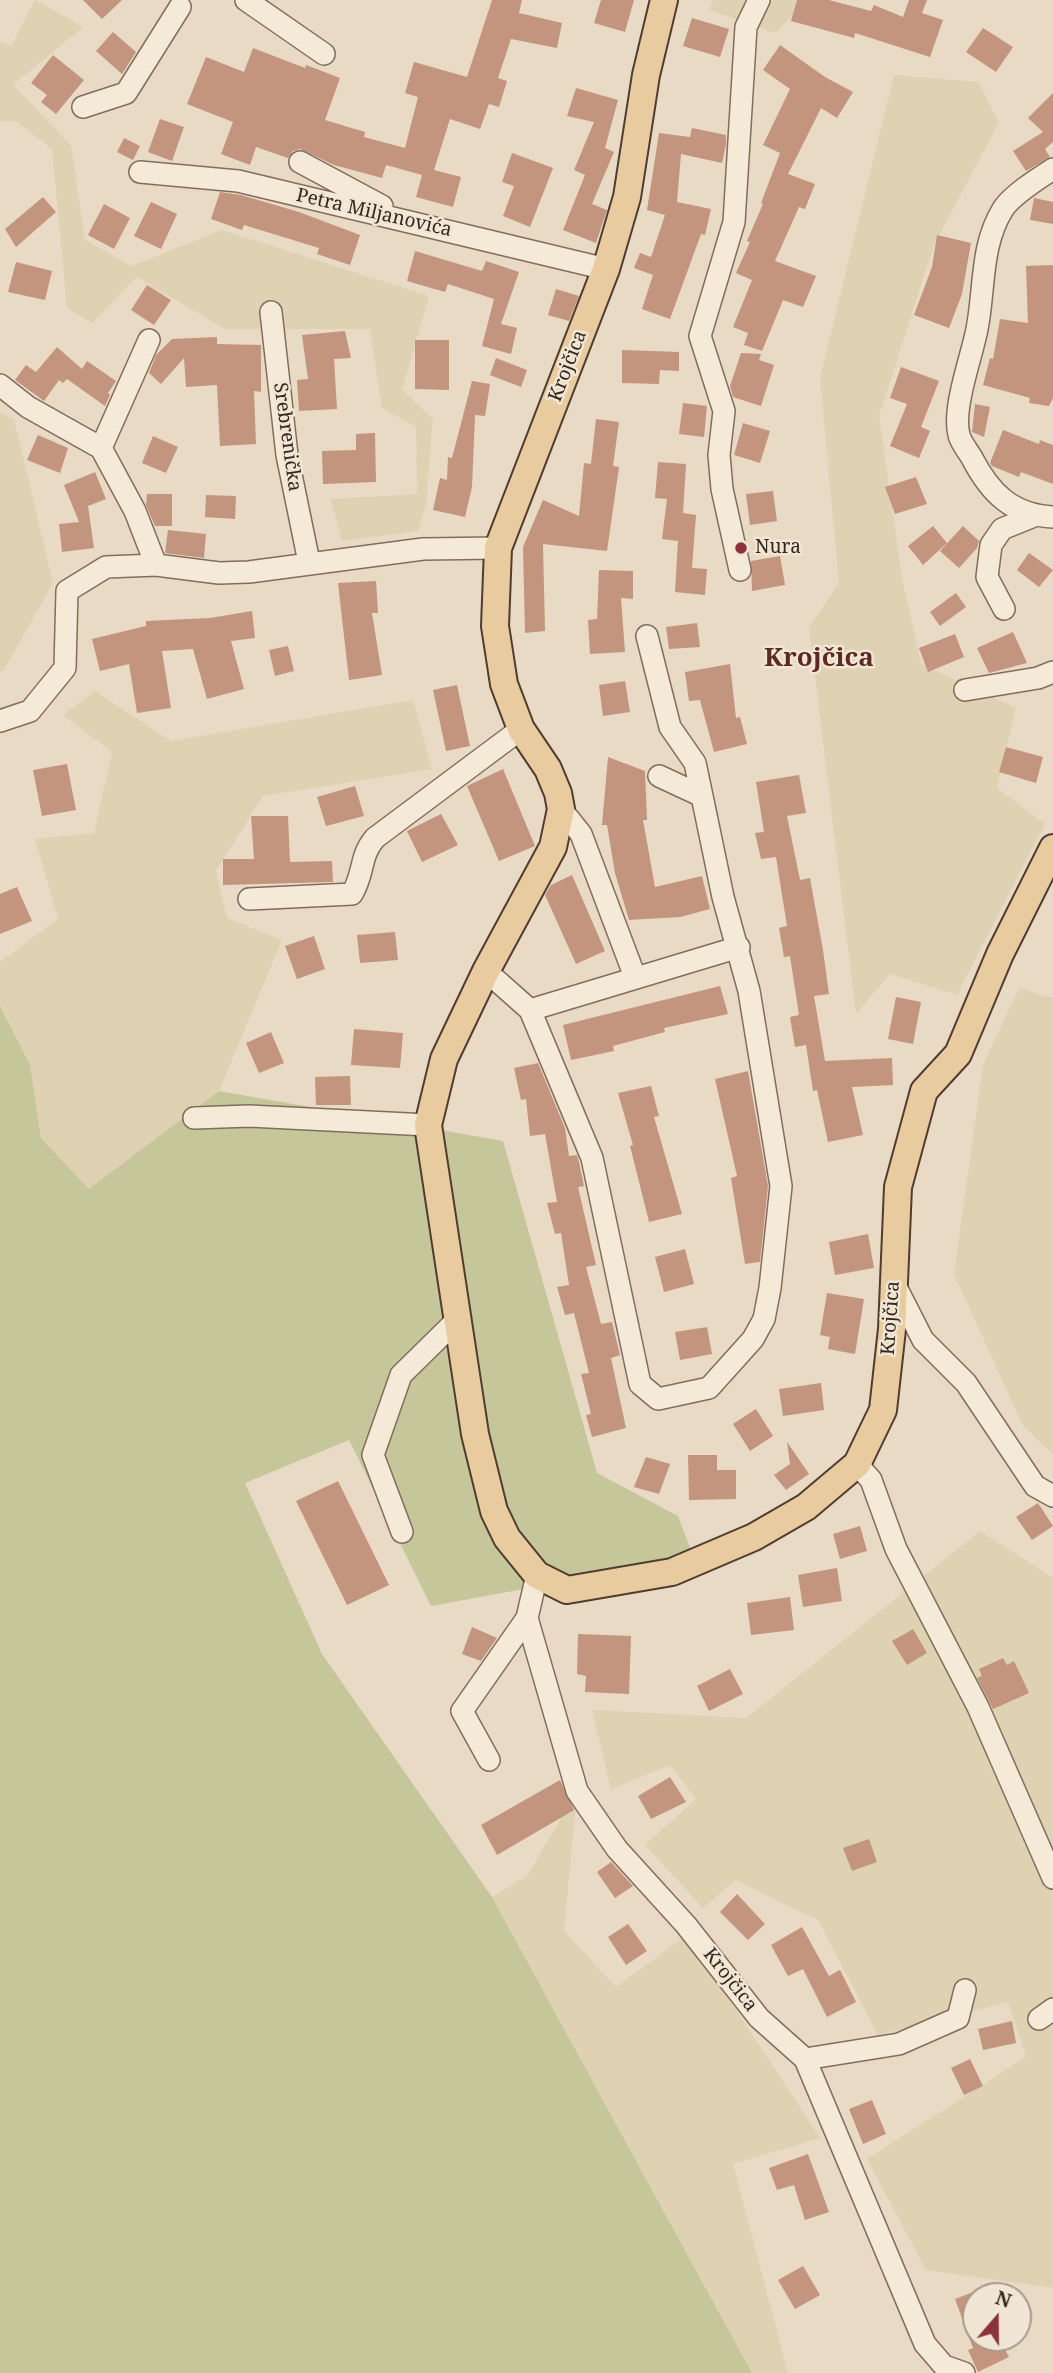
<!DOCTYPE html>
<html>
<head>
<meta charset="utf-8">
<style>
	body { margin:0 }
	#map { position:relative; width:1053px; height:2373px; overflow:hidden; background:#e9dac5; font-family:"Noto Serif",serif }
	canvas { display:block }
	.north { position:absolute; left:962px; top:2282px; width:70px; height:70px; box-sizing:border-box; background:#f1e6d3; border:2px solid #a59a8b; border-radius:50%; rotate:20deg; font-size:19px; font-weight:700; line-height:28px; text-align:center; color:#34271f }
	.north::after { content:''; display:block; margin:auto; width:24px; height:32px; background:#8b333d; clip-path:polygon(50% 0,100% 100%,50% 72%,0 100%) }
</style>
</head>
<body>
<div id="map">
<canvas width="1053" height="2373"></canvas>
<div class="north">N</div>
</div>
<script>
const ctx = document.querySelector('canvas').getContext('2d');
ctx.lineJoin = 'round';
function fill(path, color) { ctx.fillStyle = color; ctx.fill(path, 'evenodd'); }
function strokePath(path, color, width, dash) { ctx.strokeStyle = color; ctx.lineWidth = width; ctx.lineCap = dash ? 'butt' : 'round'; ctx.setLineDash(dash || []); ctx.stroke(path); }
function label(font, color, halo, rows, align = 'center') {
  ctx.font = font + ' "Noto Serif",serif'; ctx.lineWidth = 5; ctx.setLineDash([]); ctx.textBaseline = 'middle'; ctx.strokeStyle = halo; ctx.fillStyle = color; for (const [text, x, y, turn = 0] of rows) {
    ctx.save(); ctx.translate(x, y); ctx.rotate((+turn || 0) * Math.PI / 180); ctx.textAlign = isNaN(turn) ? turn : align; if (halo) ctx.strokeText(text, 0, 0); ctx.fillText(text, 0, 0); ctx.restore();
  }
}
const farmland = new Path2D(`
	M35 0 83 27 13 85 71 145 85 240 132 266 222 230 429 296 402 390 433 419 426 505 418 531 342 541 331 499 417 494 416 427 382 408 370 329H225L137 277 92 323 67 308 52 149 16 121H0V41L11 46Z
	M713 0H808L775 33 709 10Z
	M894 75 978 82 999 122 934 245 879 416 902 578 921 664 1016 708 997 788 1045 824 957 995 890 974 856 1014 809 627 839 583 820 378Z
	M0 413 14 419 53 583 4 670 0 672Z
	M95 691 171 741 413 700 432 769 263 796 216 871 227 918 282 940 219 1091 89 1189 41 1138 30 1066 0 1006V962L58 919 35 839 94 833 112 752 63 715Z
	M1019 988 1053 998V1454L1023 1426 954 1274 983 1065Z
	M980 1531 1053 1578V2288L926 2270 867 2159 1026 2057 1008 2002 878 2035 818 1920 735 1880 703 1908 645 1845 696 1799 670 1765 611 1789 592 1710 746 1718Z
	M577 1791 564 1931 616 1987 687 1935 820 2138 733 2164 788 2373H752L492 1897 527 1876Z`);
const green = new Path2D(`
	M0 1006 30 1065 41 1138 89 1189 219 1091 503 1141 597 1473 678 1516 694 1558 431 1606 349 1440 245 1483 322 1654 492 1897 752 2373H0Z`);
const building = new Path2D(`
	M83 0H122L102 19Z
	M492 0H522L519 13 562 23 557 48 511 39 498 78 507 81 499 107 489 104 480 129 450 119 434 170 461 177 453 207 416 197 422 175 386 165 382 178 334 165 300 149 293 151 288 158 256 147 250 165 221 154 233 122 187 104 206 57 244 72 253 48 305 68 306 65 340 78 325 120 365 132 364 137 405 148 418 97 405 93 414 62 467 77Z
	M601 0H634L625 32 594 23Z
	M797 0H829L871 11 874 5 903 17 909 0H927L922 13 943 20 930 57 855 33 854 38 791 21Z
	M692 18 729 29 720 57 683 46Z
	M983 28 1013 47 996 72 966 52Z
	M113 32 136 52 122 74 96 51Z
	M780 45 825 77 853 92 837 118 821 108 788 174 815 184 805 209 799 207 775 261 816 276 803 307 783 300 762 351 744 345 748 333 733 327 752 280 736 273 750 242 747 241 763 204 761 203 780 153 763 145 790 89 763 70Z
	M53 55 84 80 56 114 41 102 47 95 31 83Z
	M576 88 618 100 605 148 614 152 592 204 607 210 596 243 563 230 585 175 574 170 594 122 567 116Z
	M1053 93V142L1045 149 1050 157 1026 171 1013 151 1043 132 1028 118Z
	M160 119 184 127 172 161 148 152Z
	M692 128 726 135V144L722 163 681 154 677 202 711 209 705 235 701 234 670 319 642 309 653 275 634 268 640 253 651 257 665 215 647 210 659 133 690 137Z
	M124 138 140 146 133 160 117 152Z
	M512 153 553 168 530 227 503 216 514 186 502 182Z
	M220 192 241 195 299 212 360 235 350 265 317 254 319 248 244 225 242 230 211 219Z
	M43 197 56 212 16 247 5 229Z
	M1034 198 1053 202V224L1030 220Z
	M151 202 177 214 161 249 134 236Z
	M104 204 130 218 114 249 88 235Z
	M937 235 971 243 962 294 949 328 914 315 932 267Z
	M415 251 482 271 486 261 519 272 501 324 517 328 511 354 482 346 494 299 448 284 445 292 407 281Z
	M16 262 52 271 45 300 8 292Z
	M1053 265V398L1049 406 1029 403 1030 398 983 385 990 358 993 359 1000 319 1028 323 1026 266Z
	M147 285 171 300 154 325 131 310Z
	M556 289 579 296 569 321 548 315Z
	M345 331 351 358 334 359 337 409 299 411 297 380 308 379 302 335Z
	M217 337V344L261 345V392L254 391 256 444 220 446 217 385 186 387 184 358 161 384 149 373 156 355 172 339Z
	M415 340H449V390L415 389Z
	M57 347 82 369 87 361 116 381 108 393 110 395 105 406 67 379 63 383 59 380 44 401 15 380 26 365 36 372Z
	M622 350 679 352V371L660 370 659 384 622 383Z
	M741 353 761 354 759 360 774 365 761 406 733 397 730 386Z
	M496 358 527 370 521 387 490 375Z
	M901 367 939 381 921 427 930 431 919 458 890 446 907 404 890 398Z
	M472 381 490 384 485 416 475 415 472 487 465 517 433 510 440 478 447 480 448 457 452 458Z
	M683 403 707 406 704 437 679 434Z
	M975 404 990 407 984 437 972 432Z
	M596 419 619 422 613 466 619 467 607 551 543 544 545 631 525 633 523 547 543 500 579 516 584 463 591 464Z
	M743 423 770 431 760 463 734 455Z
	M1003 430 1039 444 1040 440 1053 445V484L1021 472 1019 477 992 466 990 463Z
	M375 433 376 482 323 484 322 451 356 450V434Z
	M38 435 68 448 60 473 27 460Z
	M153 436 178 447 166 473 142 463Z
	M658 462 686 464 683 513 696 515 692 568 707 569 705 595 675 592 678 541 662 539 667 499 655 498Z
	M95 472 106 499 88 506 94 548 62 552 59 524 79 522 64 485Z
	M916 477 927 504 895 514 885 487Z
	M773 491 777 521 750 525 746 494Z
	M147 494H172V526H155L146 505Z
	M206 495 236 496 235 519 205 517Z
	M933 526 947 543 923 565 908 546Z
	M963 526 979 541 977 548 959 568 940 551Z
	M168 530 206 534 204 558 165 553Z
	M1029 553 1053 570 1039 587 1017 570Z
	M780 556 785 585 752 591 751 561Z
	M599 570 633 571V599L621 598 625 652 590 654 588 620 597 619Z
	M376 581 378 613H372L382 675 349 680 338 583Z
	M956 593 966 607 940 626 930 612Z
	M252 611 255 638 231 641 244 689 207 699 193 649 162 651 171 708 137 713 129 664 100 671 92 639 146 626V621L210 618Z
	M697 623 700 647 669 649 666 627Z
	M1013 632 1027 663 989 673 977 648Z
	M955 634 964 657 928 672 919 648Z
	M288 646 294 671 275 676 269 650Z
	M730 664 736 718 740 717 747 744 714 752 700 700 689 701 685 672Z
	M625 681 630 712 603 716 599 685Z
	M457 685 470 746 446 751 433 690Z
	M1006 747 1043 757 1036 783 999 772Z
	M608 757 645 771 647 820H643L655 887 702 876 710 909 680 917 629 920 615 873 607 825H602Z
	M67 764 76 810 42 816 33 770Z
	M503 769 535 846 499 861 467 786Z
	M799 775 806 813 787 816 800 880 810 878 823 950 829 994 814 996 825 1061 892 1058 893 1085 852 1087 863 1135 828 1142 817 1090 813 1091 806 1045 795 1047 790 1017 799 1015 790 956 784 957 779 928 787 926 776 857 761 859 755 833 764 832 756 782Z
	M355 786 364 816 326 826 317 797Z
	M441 814 458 845 422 862 407 831Z
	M251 816H288L290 862 332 861 333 882 223 885V859H254Z
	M572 875 605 951 576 964 545 895 551 885Z
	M17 887 32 921 0 934V894Z
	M395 932 398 960 360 963 357 935Z
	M314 936 325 969 297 979 285 946Z
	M720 986 728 1014 664 1028 665 1032 613 1046 614 1051 571 1060 563 1025Z
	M896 997 921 1002 913 1044 888 1039Z
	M354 1029 403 1033 400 1068 351 1065Z
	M271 1032 284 1063 259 1073 246 1043Z
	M538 1063 565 1128 569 1156 577 1155 579 1162 584 1186 578 1187 596 1265 586 1267 601 1324 612 1322 620 1355 611 1358 626 1428 592 1437 586 1415 591 1414 581 1374 589 1373 574 1313 565 1315 557 1287 569 1285 561 1233 555 1234 547 1203 557 1202 545 1134 530 1136 526 1099 521 1100 514 1068Z
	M748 1071 768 1186 760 1262 745 1264 731 1178 737 1176 715 1079Z
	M350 1076 351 1105H316L315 1077Z
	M651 1086 659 1116 654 1117 682 1214 649 1222 630 1146 633 1145 618 1093Z
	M868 1234 874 1268 835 1275 829 1242Z
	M685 1249 694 1284 664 1292 655 1257Z
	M827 1293 864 1299 855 1354 828 1349 830 1337 820 1335Z
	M707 1327 712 1354 680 1360 675 1332Z
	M821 1383 824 1410 783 1416 779 1389Z
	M756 1409 773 1436 750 1451 733 1424Z
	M787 1442 809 1474 786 1490 774 1475 790 1464Z
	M688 1455H717V1470H736V1499L689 1500Z
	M646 1457 670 1464 659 1494 634 1487Z
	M338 1481 389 1585 347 1605 296 1501Z
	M1038 1503 1053 1526 1032 1540 1016 1517Z
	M860 1526 867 1551 840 1559 833 1534Z
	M837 1568 842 1601 803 1607 798 1575Z
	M790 1597 794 1630 751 1635 747 1603Z
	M472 1627 497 1638 481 1661 462 1654Z
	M913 1629 927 1653 907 1665 892 1641Z
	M578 1634 631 1636 629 1694 585 1692 586 1676 577 1674Z
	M1003 1658 1007 1665 1014 1661 1029 1693 993 1709 977 1678 982 1676 979 1669Z
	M730 1669 743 1694 709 1711 697 1686Z
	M670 1777 686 1802 651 1819 638 1796Z
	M560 1780 574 1810 497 1855 481 1825Z
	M869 1839 877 1862 852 1871 843 1848Z
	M611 1862 633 1886 615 1898 597 1872Z
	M737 1894 765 1924 748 1940 720 1912Z
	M628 1924 647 1951 626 1965 608 1937Z
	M802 1927 829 1976 840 1970 856 2002 827 2017 803 1969 788 1976 771 1945Z
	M1012 2021 1016 2043 983 2050 978 2029Z
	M970 2059 983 2086 964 2095 951 2068Z
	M872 2100 886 2134 863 2144 849 2109Z
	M808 2154 829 2212 805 2220 794 2185 777 2190 769 2168Z
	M803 2266 820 2295 795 2309 778 2280Z
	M976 2291V2338H999L1009 2357 978 2372 968 2350 973 2348 955 2299Z`);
const minor = new Path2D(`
	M246 0 324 54
	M83 107 126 93 180 7
	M300 162 382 206
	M1053 169C1038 179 1013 194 1003 209 980 246 985 289 977 329 972 356 952 408 959 435 961 443 968 451 972 458 990 493 1012 515 1053 517
	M140 172 238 181 606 269
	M271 312 287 455 309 562
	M0 385 28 407 101 448 135 511 156 565
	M101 448 149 340
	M740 570 722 489 719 455 724 411 700 336 734 222 746 27 759 0
	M1004 609 987 577 991 545 1002 529 1034 516
	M647 636 670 727 695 763 702 796
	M965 690 1038 678 1053 672
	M0 721 30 711 65 668 67 591 106 567 156 565 219 573 249 572 423 549 498 548
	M561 809 581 834 635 977
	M249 899 352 894C365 872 359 857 375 838L521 729
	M486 971 530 1010 592 1158 640 1384 658 1399 709 1388 753 1339 764 1319 770 1288 781 1186 749 991 723 897 702 796 659 776
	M530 1010 739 947
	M194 1118 249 1116 428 1125
	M894 1283 923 1340 966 1383 1035 1486 1053 1496
	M857 1464 871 1480 896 1549 978 1707 1053 1878
	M402 1532 373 1455 401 1375 458 1319
	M537 1575 527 1618 577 1791 617 1849 686 1925 759 2018 805 2059 925 2344 944 2366 964 2373
	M489 1760 462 1711 527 1618
	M1039 2019 1053 2009
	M805 2059 899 2044 958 2018 965 1990`);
const major = new Path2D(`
	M664 0 646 75 627 197 606 269 498 548 495 626 504 684 521 729 548 769 558 793 561 809 553 847 486 971 444 1059 428 1125 475 1434 494 1511 507 1538 537 1575 567 1590 672 1572 754 1537 806 1507 857 1464 883 1410 892 1329 898 1187 924 1091 958 1054 1000 954 1053 848`);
const markers = [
	[741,548,7,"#8b333d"]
];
const streetNames = [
	["Petra Miljanovića",374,213,13],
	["Krojčica",568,366,-69],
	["Srebrenička",287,437,82],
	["Krojčica",891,1318,-86],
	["Krojčica",730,1980,52]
];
const poiNames = [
	["Nura",755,548]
];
const districtNames = [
	["Krojčica",819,659]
];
fill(farmland, '#ded2b3');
fill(green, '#c5c69a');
fill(building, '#c3947e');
strokePath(minor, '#826d5d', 24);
strokePath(major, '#503c30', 30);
strokePath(minor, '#f5e9d7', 21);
strokePath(major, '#e9cba0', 26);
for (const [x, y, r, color] of markers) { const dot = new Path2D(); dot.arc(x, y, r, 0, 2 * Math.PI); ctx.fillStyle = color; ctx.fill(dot); strokePath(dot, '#f1e6d3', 2.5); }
label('19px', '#34271f', '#f1e6d3', streetNames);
label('19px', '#34271f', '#f1e6d3', poiNames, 'left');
label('bold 26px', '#5c2923', '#f1e6d3', districtNames);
</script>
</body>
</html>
